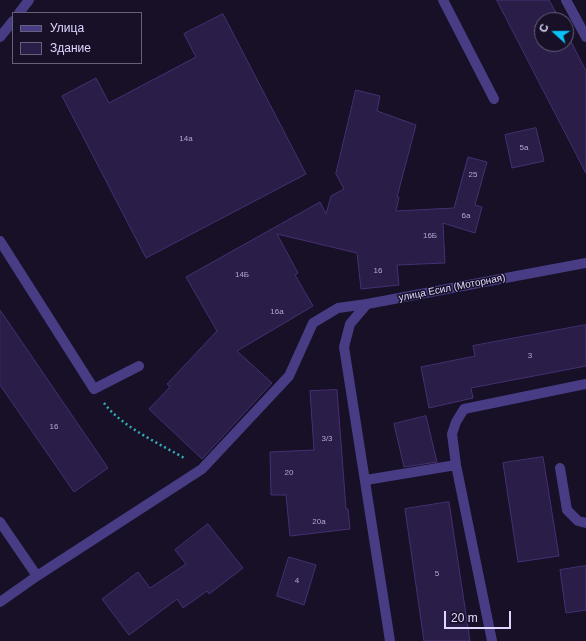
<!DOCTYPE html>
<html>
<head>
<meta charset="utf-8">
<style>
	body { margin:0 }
	#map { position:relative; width:586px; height:641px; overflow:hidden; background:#171027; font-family:Helvetica,sans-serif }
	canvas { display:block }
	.legend { position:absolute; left:12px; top:12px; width:130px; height:52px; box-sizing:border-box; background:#171027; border:1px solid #67607d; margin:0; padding:5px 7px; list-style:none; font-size:12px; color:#e0d7fe }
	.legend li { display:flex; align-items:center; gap:8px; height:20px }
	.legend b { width:20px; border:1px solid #67607d }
	.north { position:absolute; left:534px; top:12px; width:40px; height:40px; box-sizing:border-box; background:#171027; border:1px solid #67607d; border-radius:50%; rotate:291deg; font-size:11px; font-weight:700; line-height:16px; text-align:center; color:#e0d7fe }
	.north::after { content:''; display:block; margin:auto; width:14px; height:18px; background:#09c4f8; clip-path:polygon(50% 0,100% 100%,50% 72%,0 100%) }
	.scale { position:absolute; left:444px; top:611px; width:67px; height:18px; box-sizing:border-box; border:2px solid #e0d7fe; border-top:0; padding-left:5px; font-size:12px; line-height:14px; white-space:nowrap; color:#e0d7fe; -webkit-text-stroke:3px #171027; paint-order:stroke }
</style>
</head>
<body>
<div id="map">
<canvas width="586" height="641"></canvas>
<ul class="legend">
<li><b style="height:5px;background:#483d84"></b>Улица</li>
<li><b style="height:11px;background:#2a1d47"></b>Здание</li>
</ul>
<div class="north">С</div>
<div class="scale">20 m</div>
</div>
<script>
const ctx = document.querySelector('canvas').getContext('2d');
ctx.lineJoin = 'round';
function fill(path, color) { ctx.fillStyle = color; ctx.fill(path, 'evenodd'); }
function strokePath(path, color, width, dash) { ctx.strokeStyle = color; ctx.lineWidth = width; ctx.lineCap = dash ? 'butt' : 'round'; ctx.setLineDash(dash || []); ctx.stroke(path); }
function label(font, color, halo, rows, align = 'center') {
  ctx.font = font + ' Helvetica,sans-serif'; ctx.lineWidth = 3; ctx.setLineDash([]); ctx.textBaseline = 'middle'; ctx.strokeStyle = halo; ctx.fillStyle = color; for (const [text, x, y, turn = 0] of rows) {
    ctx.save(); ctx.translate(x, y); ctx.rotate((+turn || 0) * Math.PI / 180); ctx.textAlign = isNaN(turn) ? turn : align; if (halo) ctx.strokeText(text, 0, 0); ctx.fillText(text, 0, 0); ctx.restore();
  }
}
const building = new Path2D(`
	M497 0H549L560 20H542V44H566V32L586 71V173Z
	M223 14 306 174 146 258 62 96 96 78 109 103 196 57 184 34Z
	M356 90 380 96 377 111 416 125 397 197H399L396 211 454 208 468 157 487 162 475 205 482 207 475 233 443 223 445 263 397 265 399 285 361 289 357 253 277 234 298 273 295 275 313 306 237 351 272 383 202 459 149 409 170 387 167 384 217 331 186 277 320 202 326 214 331 196 344 189 336 174Z
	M536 128 544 161 512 168 505 135Z
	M0 310 108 468 74 492 0 385Z
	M586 325V366L471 388 473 398 429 408 421 367 475 356 473 346Z
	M337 390 346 509H348L350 529 290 536 286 495H271L270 452 314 450 310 391Z
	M426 416 437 462 404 467 394 424Z
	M543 457 559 556 518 562 503 463Z
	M449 502 470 641H424L405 509Z
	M208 524 243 568 209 594 207 591 183 608 177 599 129 635 102 599 138 572 150 588 186 564 175 550Z
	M289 557 316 565 304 605 277 596Z
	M586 566V610L566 613 560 570Z`);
const path = new Path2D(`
	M104 403C122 427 160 444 186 459`);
const minor = new Path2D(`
	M443 0 494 99
	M566 0 586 37
	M19 13 29 0
	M0 37 13 21
	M0 241 94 389 139 366
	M560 468 567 510 578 521 586 523
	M366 480 456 465
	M0 522 37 576
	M0 602 37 576 202 469 289 376 313 323 338 308 367 304
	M390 641 344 347 350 324 367 304 586 263
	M492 641 456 465 452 434 456 422 464 409 586 384`);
const numberNames = [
	["14а",186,139],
	["5а",524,148],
	["25",473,175],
	["6а",466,216],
	["16Б",430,236],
	["16",378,271],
	["14Б",242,275],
	["16а",277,312],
	["3",530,356],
	["16",54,427],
	["3/3",327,439],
	["20",289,473],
	["20а",319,522],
	["5",437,574],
	["4",297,581]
];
const streetNames = [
	["улица Есил (Моторная)",452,288,-11]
];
fill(building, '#2a1d47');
strokePath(building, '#453073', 1);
strokePath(path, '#33aeb6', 2.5, [2, 3]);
strokePath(minor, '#483d84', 10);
label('8px', '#b2a8d0', null, numberNames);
label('10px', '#e0d7fe', '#171027', streetNames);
</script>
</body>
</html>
